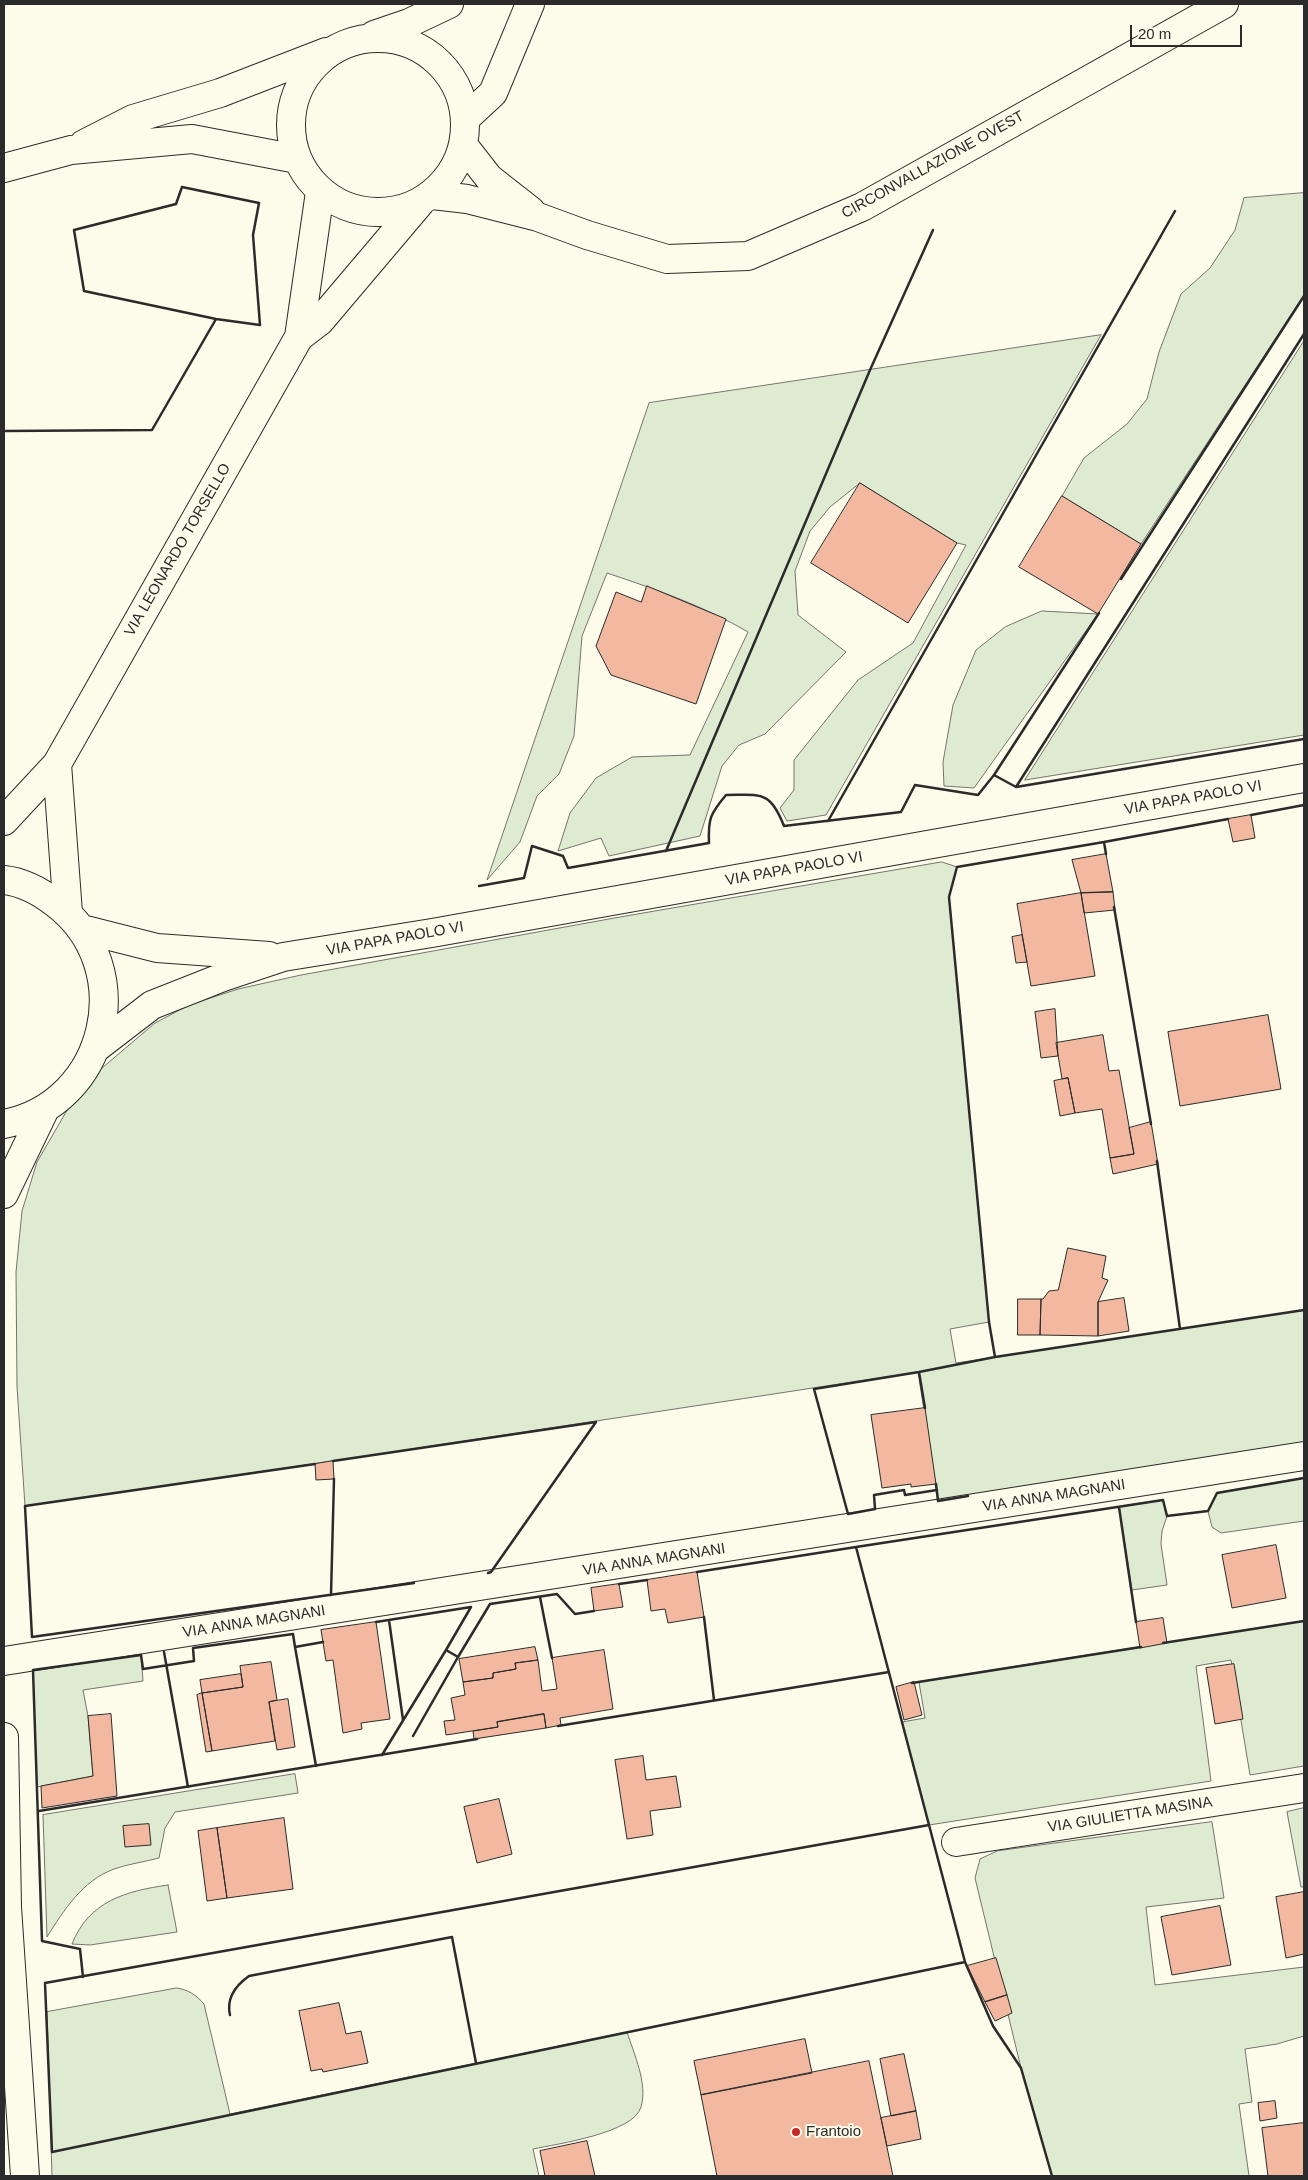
<!DOCTYPE html>
<html>
<head>
<meta charset="utf-8">
<style>
	body { margin:0 }
	#map { position:relative; width:1308px; height:2180px; overflow:hidden; background:#fdfbea; font-family:Helvetica,sans-serif }
	canvas { display:block }
	.frame { position:absolute; inset:0; border:5px solid #2b2b2b; pointer-events:none }
	.scale { position:absolute; left:1130px; top:25px; width:112px; height:22px; box-sizing:border-box; border:2px solid #2b2b2b; border-top:0; padding-left:6px; font-size:15px; line-height:18px; white-space:nowrap; color:#2b2b2b; -webkit-text-stroke:4px #fdfbea; paint-order:stroke }
</style>
</head>
<body>
<div id="map">
<canvas width="1308" height="2180"></canvas>
<div class="frame"></div>
<div class="scale">20 m</div>
</div>
<script>
const ctx = document.querySelector('canvas').getContext('2d');
ctx.lineJoin = 'round';
function fill(path, color) { ctx.fillStyle = color; ctx.fill(path, 'evenodd'); }
function strokePath(path, color, width, dash) { ctx.strokeStyle = color; ctx.lineWidth = width; ctx.lineCap = dash ? 'butt' : 'round'; ctx.setLineDash(dash || []); ctx.stroke(path); }
function label(font, color, halo, rows, align = 'center') {
  ctx.font = font + ' Helvetica,sans-serif'; ctx.lineWidth = 4; ctx.setLineDash([]); ctx.textBaseline = 'middle'; ctx.strokeStyle = halo; ctx.fillStyle = color; for (const [text, x, y, turn = 0] of rows) {
    ctx.save(); ctx.translate(x, y); ctx.rotate((+turn || 0) * Math.PI / 180); ctx.textAlign = isNaN(turn) ? turn : align; if (halo) ctx.strokeText(text, 0, 0); ctx.fillText(text, 0, 0); ctx.restore();
  }
}
const green = new Path2D(`
	M1304 193V295L1141 544 1062 496 1084 458 1127 424 1147 399 1159 352 1181 294 1210 268 1235 230 1244 198Z
	M1101 335 826 815 787 821 780 808 794 790V760L858 680 913 643 966 545 957 543 860 483 830 507 810 531 795 571 798 615 846 652 765 734 739 745 722 766 700 836 609 856 601 838 558 851 570 813 596 778 632 757 690 755 748 632C704 606 655 589 607 573L582 636 574 736 559 774 537 796 520 842 487 880 649 403Z
	M1304 341V735L1025 780Z
	M1042 611 1098 614 974 788 944 786 943 762 953 705 976 650 1005 627Z
	M942 862 957 867 949 897 989 1322 950 1329 956 1363 1304 1310V1443L938 1501 918 1372 333 1461 25 1506 17 1387 16 1272 22 1211 37 1162 66 1112 95 1074 155 1023 189 1005 238 989 301 975 620 917Z
	M1304 1478V1521L1221 1533 1212 1527 1208 1511 1217 1493Z
	M1163 1500 1167 1516 1162 1531 1161 1544 1167 1585 1132 1590 1119 1507Z
	M1304 1621V1766L1250 1775 1231 1660 1196 1666 1211 1781 929 1825 902 1722 925 1718 919 1682Z
	M141 1655 143 1681 83 1690 88 1716 93 1776 37 1787 33 1671Z
	M295 1774 298 1793 175 1812 165 1828 159 1858C144 1862 128 1864 114 1869 82 1881 64 1910 47 1937L43 1815Z
	M1304 1808V1887H1301L1287 1812Z
	M1212 1822 1224 1898 1146 1907 1155 1985 1304 1967V2036L1277 2044 1245 2049 1252 2102 1239 2104 1249 2176H1052L1021 2068 975 1878 980 1859 997 1851Z
	M168 1885 177 1932 90 1945 72 1944C89 1901 126 1891 168 1885Z
	M177 1988C189 1990 196 1995 204 2004L230 2114 627 2032C634 2054 648 2084 641 2107 634 2133 557 2144 533 2149L539 2176H52L47 2012Z`);
const building = new Path2D(`
	M860 483 957 543 908 623 811 563Z
	M1062 496 1141 544 1098 614 1019 567Z
	M647 586 726 619 696 704 611 675 596 646 616 592 641 602Z
	M1251 815 1255 838 1233 842 1228 819Z
	M1106 854 1113 892 1081 893 1072 860Z
	M1113 892 1115 910 1084 913 1081 893Z
	M1081 893 1095 976 1031 986 1017 904Z
	M1022 935 1027 962 1016 963 1012 937Z
	M1055 1009 1058 1056 1041 1058 1035 1012Z
	M1268 1015 1281 1089 1180 1106 1168 1032Z
	M1103 1035 1109 1071 1119 1070 1134 1154 1110 1158 1102 1109 1075 1113 1068 1078 1062 1079 1056 1043Z
	M1068 1078 1075 1113 1060 1116 1054 1081Z
	M1151 1122 1158 1164 1113 1174 1110 1158 1134 1154 1129 1128Z
	M1068 1248 1106 1256 1102 1278 1108 1280 1098 1302V1336L1040 1335 1041 1299H1043L1049 1291 1058 1290Z
	M1124 1298 1129 1331 1098 1336V1302Z
	M1018 1299H1041L1040 1335H1018Z
	M925 1408 936 1484 911 1487V1484L882 1488 871 1415Z
	M333 1461 334 1479 316 1480 315 1464Z
	M1276 1545 1286 1598 1232 1608 1222 1555Z
	M697 1572 704 1617 668 1623 665 1609 651 1611 647 1580Z
	M619 1584 623 1607 594 1611 591 1588Z
	M1163 1618 1167 1643 1140 1648 1136 1622Z
	M376 1622 390 1719 361 1723 362 1729 343 1733 333 1660 326 1661 321 1630Z
	M535 1647 538 1660 515 1663 516 1669 493 1673V1678L463 1682 459 1659Z
	M604 1650 613 1709 560 1718 561 1725 546 1728 544 1714 497 1722 498 1727 446 1735 444 1721 455 1720 451 1698 465 1695 463 1682 493 1678V1673L516 1669 515 1663 538 1660 542 1691 557 1689 552 1658Z
	M271 1662 277 1700 269 1702 275 1741 212 1751 202 1693 243 1687 240 1666Z
	M1234 1664 1243 1719 1215 1724 1206 1668Z
	M241 1674 243 1687 202 1693 200 1680Z
	M914 1682 922 1715 904 1720 896 1687Z
	M202 1693 212 1751 206 1752 197 1695Z
	M288 1699 295 1747 277 1750 269 1702Z
	M111 1714 117 1796 42 1808 41 1786 93 1776 88 1716Z
	M544 1714 546 1728 474 1739 473 1731 498 1727 497 1722Z
	M643 1756 646 1780 676 1776 681 1807 650 1811 653 1835 627 1839 615 1760Z
	M499 1799 512 1854 477 1863 464 1807Z
	M284 1818 293 1889 227 1898 217 1828Z
	M149 1824 151 1845 125 1847 123 1826Z
	M217 1828 227 1898 207 1901 198 1831Z
	M1304 1892V1954L1286 1958 1276 1897Z
	M1220 1906 1231 1965 1172 1975 1161 1917Z
	M996 1958 1007 1995 985 2002 967 1966Z
	M1007 1995 1012 2013 995 2021 985 2002Z
	M339 2003 346 2034 361 2031 368 2063 323 2072 322 2069 311 2071 299 2011Z
	M805 2039 812 2073 701 2095 694 2061Z
	M904 2054 916 2111 891 2116 880 2059Z
	M869 2061 893 2176H717L701 2095Z
	M1275 2101 1277 2118 1260 2121 1258 2103Z
	M916 2111 921 2139 887 2146 881 2118Z
	M1304 2123V2176H1268L1262 2128Z
	M587 2141 595 2176H545L540 2151Z`);
const minor = new Path2D(`
	M4 1661 1304 1456
	M956 1842 1304 1788`);
const tertiary = new Path2D(`
	M299 337 320 192
	M57 764 68 913
	M4 821 57 764 299 337 320 321 419 204
	M4 880C22 882 41 892 55 903 140 967 108 1104 4 1124
	M82 929 157 948 269 956
	M96 1048 152 1005 223 977 283 957 432 933 1304 778
	M4 1194 45 1109
	M4 1737 7 1907 25 2176`);
const primary = new Path2D(`
	M374 35 409 23 449 4
	M291 125a87 87 0 1 1 174 0a87 87 0 1 1-174 0Z
	M466 118 493 93 530 4
	M84 144 133 119 220 93 326 52
	M464 146 489 178 531 211
	M4 168 71 150 192 139 297 159
	M433 195 467 199 538 217 587 235 667 259 748 256 862 207 1224 4`);
const wall = new Path2D(`
	M182 187 259 203 253 235 260 325 216 319 84 291 74 230 176 204Z
	M4 431 152 430 216 319
	M1121 579 1304 296
	M994 775 1099 613
	M1016 787 1304 334
	M1251 815 1304 805
	M828 821 1175 211
	M1104 842 1228 819
	M666 851 870 370 933 230
	M479 886 524 878 532 846 563 856 568 868 709 843C708 819 710 814 726 795 761 795 770 790 784 826L901 812 915 785 978 795 994 775 1016 787 1304 739
	M1114 907 1151 1124
	M1157 1161 1180 1329
	M995 1357 989 1322 949 897 957 867 1104 842 1106 854
	M919 1372 995 1357 1304 1310
	M925 1408 919 1372 814 1389 848 1514 875 1509 874 1495 904 1490 905 1495 937 1490
	M333 1461 596 1422 491 1572 488 1573
	M315 1464 25 1506 32 1637 414 1583
	M936 1484 938 1501 968 1496
	M1119 1507 1136 1622
	M856 1547 1163 1500 1167 1516 1208 1511 1217 1493 1304 1478
	M697 1572 856 1547 965 1962
	M619 1584 647 1580
	M331 1595 334 1479
	M540 1597 552 1658
	M704 1617 714 1700
	M389 1620 403 1720
	M376 1622 471 1607 446 1650 458 1657 490 1604 557 1594 575 1614 594 1611
	M1163 1643 1304 1621
	M295 1647 316 1766
	M164 1652 188 1787
	M912 1683 1141 1647
	M558 1726 889 1672
	M413 1736 458 1657
	M382 1755 446 1650
	M39 1811 477 1739
	M929 1825 45 1983 52 2152 965 1962 993 2026 1021 2068 1052 2176
	M83 1977 80 1949 42 1941 33 1670 141 1655 143 1669 194 1661 193 1648 293 1634 295 1647 323 1642
	M230 2015C226 1998 235 1986 249 1976L452 1937 476 2063`);
const markers = [
	[796,2132,5,"#c62828"]
];
const streetNames = [
	["CIRCONVALLAZIONE OVEST",933,165,-29],
	["VIA LEONARDO TORSELLO",178,550,-60],
	["VIA PAPA PAOLO VI",1193,798,-10],
	["VIA PAPA PAOLO VI",794,869,-10],
	["VIA PAPA PAOLO VI",395,939,-10],
	["VIA ANNA MAGNANI",1054,1496,-9],
	["VIA ANNA MAGNANI",654,1560,-9],
	["VIA ANNA MAGNANI",254,1622,-9],
	["VIA GIULIETTA MASINA",1130,1815,-9]
];
const poiNames = [
	["Frantoio",806,2132]
];
fill(green, '#deebd1');
strokePath(green, '#74746e', 1);
fill(building, '#f2b8a0');
strokePath(building, '#2b2b2b', 1);
strokePath(minor, '#2b2b2b', 30);
strokePath(tertiary, '#2b2b2b', 30);
strokePath(primary, '#2b2b2b', 30);
strokePath(minor, '#fdfbea', 28);
strokePath(tertiary, '#fdfbea', 28);
strokePath(primary, '#fdfbea', 28);
strokePath(wall, '#2b2b2b', 2.5);
for (const [x, y, r, color] of markers) { const dot = new Path2D(); dot.arc(x, y, r, 0, 2 * Math.PI); ctx.fillStyle = color; ctx.fill(dot); strokePath(dot, '#fdfbea', 2); }
label('15px', '#2b2b2b', '#fdfbea', streetNames);
label('15px', '#2b2b2b', '#fdfbea', poiNames, 'left');
</script>
</body>
</html>
